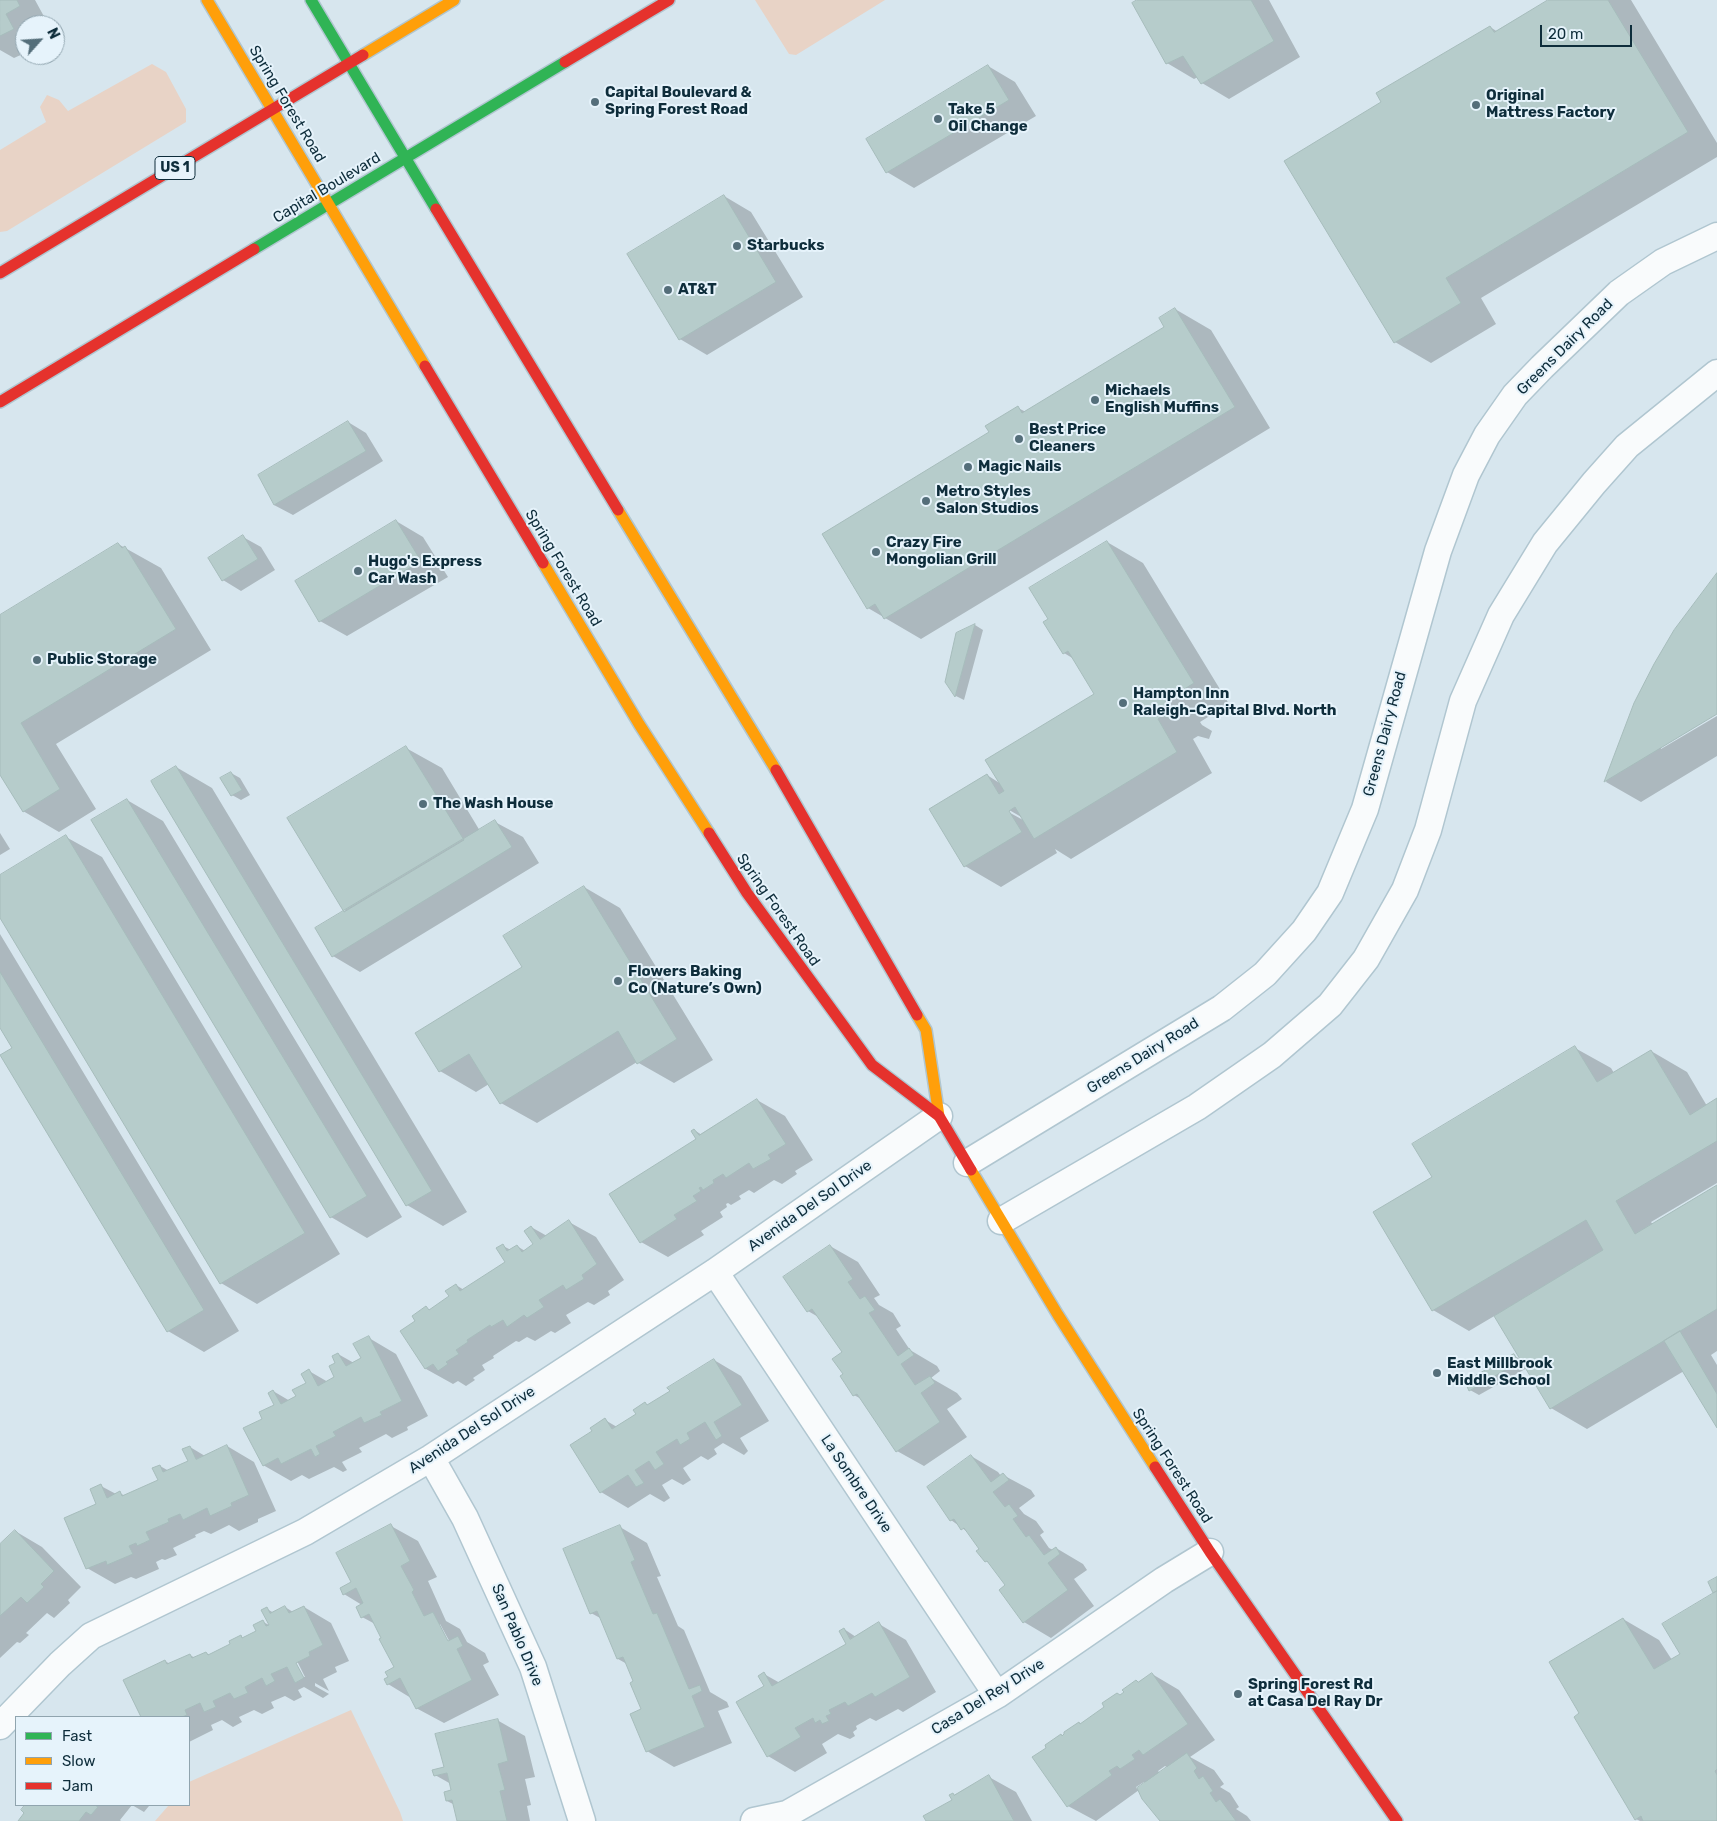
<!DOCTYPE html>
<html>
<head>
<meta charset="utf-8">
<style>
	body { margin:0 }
	#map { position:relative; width:1717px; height:1821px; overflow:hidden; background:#d7e6ee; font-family:Rubik,sans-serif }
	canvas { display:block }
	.legend { position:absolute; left:15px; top:1716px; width:175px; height:90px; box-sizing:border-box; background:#e6f3fb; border:1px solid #90a4ae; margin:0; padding:6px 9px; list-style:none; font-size:15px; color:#0e2d3b }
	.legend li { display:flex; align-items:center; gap:10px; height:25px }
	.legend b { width:25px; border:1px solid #90a4ae }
	.north { position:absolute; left:15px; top:15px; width:50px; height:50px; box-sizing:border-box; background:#e6f3fb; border:1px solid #90a4ae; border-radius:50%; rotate:64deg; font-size:14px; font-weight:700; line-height:20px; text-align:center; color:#0e2d3b }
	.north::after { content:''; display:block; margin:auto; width:18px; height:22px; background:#546e7a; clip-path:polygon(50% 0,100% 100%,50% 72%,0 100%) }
	.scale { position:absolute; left:1540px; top:25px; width:92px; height:22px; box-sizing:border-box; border:2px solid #0e2d3b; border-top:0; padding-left:6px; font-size:15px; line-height:18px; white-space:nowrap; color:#0e2d3b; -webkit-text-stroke:4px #e6f3fb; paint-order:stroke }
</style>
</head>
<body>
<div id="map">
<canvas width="1717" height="1821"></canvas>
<ul class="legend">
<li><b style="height:6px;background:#30b455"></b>Fast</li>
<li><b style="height:6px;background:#ff9f0a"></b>Slow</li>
<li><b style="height:6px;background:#e5322d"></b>Jam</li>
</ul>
<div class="north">N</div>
<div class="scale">20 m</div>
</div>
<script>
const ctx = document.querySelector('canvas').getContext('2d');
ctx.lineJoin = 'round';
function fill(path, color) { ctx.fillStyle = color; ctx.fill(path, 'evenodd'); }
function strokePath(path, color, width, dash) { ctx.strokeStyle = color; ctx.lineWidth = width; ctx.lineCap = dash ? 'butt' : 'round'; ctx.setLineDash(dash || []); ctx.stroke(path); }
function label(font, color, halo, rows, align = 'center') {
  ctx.font = font + ' Rubik,sans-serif'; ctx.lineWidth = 4; ctx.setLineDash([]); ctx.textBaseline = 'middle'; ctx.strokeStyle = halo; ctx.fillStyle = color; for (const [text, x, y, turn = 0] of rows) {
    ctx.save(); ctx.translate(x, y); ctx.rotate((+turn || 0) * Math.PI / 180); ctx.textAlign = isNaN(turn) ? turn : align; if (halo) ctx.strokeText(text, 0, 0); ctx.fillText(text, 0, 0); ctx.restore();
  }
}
const green = new Path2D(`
	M755 0H885L796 55 789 54Z
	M152 64 166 72 186 109V122L7 231 0 232V150L46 122 40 107 47 95 59 100 68 111Z
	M351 1710 400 1812 403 1821H155L169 1805H189V1782Z`);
const shadow = new Path2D(`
	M0 0H35L47 22 42 25H25V53L14 58 0 50Z
	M1139 0H1269L1300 57 1229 99 1202 83 1198 77 1194 79 1167 63Z
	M1550 0H1631L1717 143V157L1481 298 1496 324 1431 363 1395 342 1383 102 1490 27 1498 32Z
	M988 66 1015 82 1036 116 914 188 887 172Z
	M724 196 751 212 803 297 707 355 680 339Z
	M1175 309 1211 330 1270 428 921 639 868 608 991 433 1018 408 1026 412 1166 328Z
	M348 422 366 433 383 461 293 515 274 505Z
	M396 521 423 537 448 577 347 636 320 621Z
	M243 537 261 547 275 570 241 591 223 580Z
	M1107 542 1143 563 1229 704 1200 722 1202 725 1212 731 1209 739 1198 736 1193 739 1212 773 1071 859 1055 849 1057 853 1001 887 965 866 987 775 1001 784 1095 694 1074 659 1064 653 1050 620ZM1004 807 1023 818V820L1003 809Z
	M118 544 161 568 211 650 56 744 96 809 59 832 23 811 0 772V616Z
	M1717 575V713L1661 746V749L1717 716V756L1641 802 1606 782 1635 704Z
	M975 625 983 630 964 700 956 696 947 682Z
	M406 748 442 768 480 831 495 822 523 837 539 863 360 972 333 956 316 928 345 911Z
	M176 767 212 788 467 1212 443 1226 407 1205Z
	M231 773 240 778 250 795 241 800 232 795Z
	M127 800 163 821 402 1217 367 1238 331 1217Z
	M0 833 10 849 0 855Z
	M66 837 102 857 340 1254 257 1304 221 1283 0 916V876Z
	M584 887 620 908 713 1060 674 1083 637 1062 537 1123 501 1103 489 1084 476 1092 440 1071 524 968Z
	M0 934 239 1331 204 1352 168 1331 0 1026Z
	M1575 1048 1611 1068 1614 1073 1651 1051 1687 1072 1707 1106 1717 1100V1183L1651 1222 1653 1225 1717 1187V1351L1711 1355 1717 1365V1425L1684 1371 1587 1429 1551 1408 1527 1368 1479 1395 1470 1390 1514 1356 1523 1360 1496 1315 1469 1331 1433 1310 1434 1178Z
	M757 1100 785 1116 813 1160 795 1171 797 1174 782 1184 774 1180 754 1193 749 1190 739 1196 741 1199 731 1205 728 1203 726 1204 727 1207 720 1212 723 1217 701 1231 704 1235 668 1257 641 1242 698 1140 694 1130 702 1135Z
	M569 1222 596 1237 624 1280 608 1291 610 1295 594 1305 588 1302 566 1315 571 1323 555 1333 551 1331 535 1341 527 1337 519 1342 516 1341 493 1356 494 1358 482 1365 485 1370 473 1378 475 1380 466 1386 458 1381 453 1384 426 1369 417 1321 426 1308 430 1310 451 1297 456 1285 464 1290 507 1262 503 1246 511 1250 517 1246 525 1251 535 1245 531 1227 547 1236Z
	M830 1246 858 1262 880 1295 874 1298 879 1305 893 1313 901 1326 896 1329 910 1350 937 1366 940 1371 931 1378 957 1393 962 1399 947 1409 967 1437 924 1466 897 1451 863 1400 854 1395 845 1374 843 1353 820 1318 808 1311 785 1277Z
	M369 1338 396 1354 428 1416 407 1427 408 1430 392 1438 386 1434 359 1448 362 1452 342 1462 347 1470 343 1472 334 1467 309 1479 302 1475 291 1481 263 1465V1419L275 1405 273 1391 290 1401 297 1397 308 1383 309 1371 328 1382 336 1378 338 1354 354 1363 362 1359Z
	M714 1360 741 1376 769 1421 740 1438 748 1451 744 1455 723 1443 714 1449 717 1454 708 1460 701 1456 683 1468 691 1480 683 1485 672 1479 662 1485 670 1498 664 1502 650 1494 628 1508 601 1492 594 1431 605 1420 617 1427 671 1392Z
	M227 1446 254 1462 276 1511 258 1519V1522L239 1531 229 1525 211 1534 204 1531 195 1535 196 1537 173 1548 177 1555 165 1560 162 1559 156 1562 159 1569 136 1579 131 1577 115 1584 87 1568 101 1486 116 1494 120 1493 125 1496 160 1480V1466L169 1471 189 1462 190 1447 205 1456Z
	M971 1456 998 1472 1001 1476 1003 1475 1031 1490 1035 1496 1019 1508 1024 1514 1036 1521 1044 1532 1040 1535 1049 1548 1053 1550 1056 1548 1083 1564 1087 1570 1074 1579 1094 1606 1051 1638 1024 1622 1007 1585 992 1565 986 1561 981 1549 969 1533 951 1520Z
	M391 1526 418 1541 437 1577 428 1581 446 1621 460 1629 467 1642 485 1653 489 1662 483 1665 499 1695 444 1723 416 1708 411 1698 388 1684 396 1667 383 1638 377 1625 362 1617V1605L344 1594ZM438 1624H440L452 1646 449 1648Z
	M620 1527 647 1543 661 1576 657 1577 678 1626 684 1630 710 1692 727 1702 729 1707 718 1711 732 1743 674 1767 647 1751 642 1710 635 1682 627 1664 618 1659 602 1619 591 1613Z
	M15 1531 42 1547 81 1587 68 1600 70 1603 54 1618 47 1613 26 1633 29 1635 20 1643 17 1642 0 1658V1545Z
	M1717 1578V1821H1640L1636 1819 1581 1713 1623 1619 1659 1640 1672 1660 1682 1654 1715 1593 1710 1582Z
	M285 1607 293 1612 304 1607 331 1623 349 1661 335 1667 337 1672 323 1679 329 1691 315 1683V1686L329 1694 323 1698 304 1687 298 1690 302 1697 294 1701 285 1696 271 1702 274 1708 262 1714 254 1710 239 1717 242 1722 233 1727 222 1720 211 1725 213 1730 189 1742V1717H142L125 1680 165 1661 170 1664 190 1655 195 1658 206 1653 210 1655 232 1645 241 1637 244 1639 258 1632 263 1622 271 1626 267 1609 274 1613ZM295 1657 305 1677H302L293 1658Z
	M879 1624 906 1640 936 1692 903 1712 898 1709 876 1721 870 1718 856 1726 857 1729 853 1732 855 1736 850 1739 838 1734 822 1744 827 1753 795 1772 768 1756 764 1674 780 1683 848 1644 844 1629 856 1637Z
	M1152 1674 1179 1690 1215 1740 1190 1757 1214 1770 1224 1784 1220 1787 1230 1793 1239 1807 1236 1809 1247 1816 1251 1821H1162L1139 1790 1096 1821 1068 1806 1063 1737 1079 1723 1081 1725 1121 1696 1137 1681 1140 1683ZM1165 1766 1168 1768 1160 1773 1158 1771ZM1144 1782 1146 1783 1137 1789 1136 1787Z
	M497 1720 525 1736 535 1777 525 1779 531 1805 527 1806 530 1821H459L455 1805 447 1801 453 1791 451 1784 435 1775 445 1768Z
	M989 1777 1016 1792 1032 1821H927L953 1800 955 1796Z
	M26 1805H132L120 1820 121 1821H19L26 1813 22 1810Z
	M132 1805H148L149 1806 144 1812Z`);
const building = new Path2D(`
	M0 0H17L20 6 6 14 14 29 0 36Z
	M1137 0H1251L1274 41 1201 84 1183 56 1166 64 1132 3Z
	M1548 0H1608L1688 132 1446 278 1461 303 1394 343 1284 161 1381 102 1376 93 1490 26 1494 32Z
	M988 65 1009 100 886 173 866 139Z
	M724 195 776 282 679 340 627 254Z
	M1175 308 1235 407 884 619 875 604 867 609 822 534 989 432 985 426 1018 406 1022 413 1164 327 1159 318Z
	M348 421 366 451 274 505 258 475Z
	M396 520 421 561 319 622 295 581Z
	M243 535 258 559 222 581 208 558Z
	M1107 541 1194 683 1165 701 1167 705 1177 709 1173 719 1162 716 1158 719 1177 752 1034 839 1015 807 1009 811 1022 832 964 867 929 809 987 774 999 794 1004 791 985 760 1094 694 1068 651 1063 654 1043 622 1048 619 1029 588Z
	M118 543 122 548 125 546 176 629 21 723 60 789 23 812 0 775V615Z
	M1717 573V714L1604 782 1634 703 1654 664 1674 630Z
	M975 624 955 697 945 682 956 633Z
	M406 746 464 840 344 912 287 818Z
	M176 766 432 1191 406 1206 153 785 151 781Z
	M231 772 242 790 231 796 220 778Z
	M127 799 367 1196 330 1218 91 820Z
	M495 820 512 847 332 957 315 928Z
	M66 835 305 1233 220 1284 0 918V875Z
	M584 886 677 1039 637 1064 618 1031 500 1104 469 1054 439 1072 415 1033 522 967 503 936Z
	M0 972 204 1310 167 1332 0 1055 12 1048 0 1028Z
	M1575 1046 1597 1082 1651 1050 1690 1115 1717 1098V1141L1616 1201 1635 1234 1717 1185V1309L1550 1409 1494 1316 1603 1250 1586 1220 1432 1311 1373 1212 1432 1177 1412 1144Z
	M757 1099 786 1144 768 1155 771 1159 753 1169 749 1163 726 1178 723 1174 713 1180 714 1183 703 1190 701 1187 699 1188 701 1191 693 1196 697 1201 674 1215 677 1219 640 1243 609 1194 696 1139 691 1131 694 1129 699 1135Z
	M569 1220 597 1264 582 1275 584 1279 566 1290 563 1285 539 1300 544 1307 527 1318 524 1315 507 1327 503 1320 491 1327 490 1325 467 1340 468 1342 456 1350 459 1354 446 1362 448 1364 438 1371 433 1364 425 1369 400 1331 415 1321 412 1316 426 1306 429 1310 449 1296 445 1291 456 1284 460 1291 505 1262 496 1248 503 1244 507 1251 517 1245 522 1252 533 1244 524 1231 531 1226 540 1239Z
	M830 1245 853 1279 848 1282 860 1299 865 1296 875 1310 869 1313 898 1356 909 1348 914 1355 901 1364 915 1385 930 1376 935 1383 921 1393 940 1422 896 1452 857 1394 853 1396 840 1376 843 1374 832 1359 842 1352 812 1309 807 1312 783 1277Z
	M1680 1331 1717 1394V1428L1664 1341Z
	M369 1336 402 1401 380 1412 382 1415 364 1423 361 1417 333 1432 336 1436 316 1446 320 1454 315 1457 311 1449 281 1464 278 1458 263 1466 243 1428 262 1419 259 1412 274 1405 268 1393 273 1390 281 1404 296 1396 292 1390 306 1383 301 1374 309 1369 318 1386 334 1377 329 1366 335 1363 332 1356 338 1353 346 1366 361 1358 353 1344Z
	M1514 1354 1519 1362 1469 1391 1465 1382Z
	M714 1359 742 1405 714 1422 722 1436 716 1440 705 1422 687 1433 690 1439 680 1445 677 1439 656 1452 664 1464 655 1470 649 1461 635 1470 644 1483 636 1487 628 1475 600 1493 570 1445 592 1431 590 1428 605 1418 612 1429 636 1414 633 1410 645 1402 647 1405 670 1391 667 1388Z
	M227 1445 249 1495 231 1503 232 1506 210 1516 207 1508 183 1520 180 1514 168 1519 169 1522 146 1532 150 1540 137 1546 136 1543 129 1546 133 1554 107 1565 106 1561 86 1569 64 1518 96 1504 90 1489 101 1484 107 1498 120 1491 122 1496 158 1480 152 1468 160 1465 163 1472 188 1461 182 1449 190 1446 196 1459Z
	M971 1455 991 1482 1003 1473 1009 1480 993 1492 1005 1507 1009 1504 1018 1516 1013 1519 1026 1537 1029 1535 1044 1555 1056 1547 1060 1554 1048 1563 1068 1590 1023 1623 999 1590 1005 1585 987 1561 985 1562 976 1551 979 1549 964 1528 961 1530 954 1519 950 1521 927 1487Z
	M391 1524 410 1561 401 1566 414 1590 412 1592 424 1616 433 1612 448 1641 458 1636 463 1646 457 1649 472 1680 416 1709 400 1678 387 1685 384 1679 388 1677 385 1672 394 1667 379 1639 381 1638 369 1614 361 1618 356 1607 363 1603 356 1588 343 1595 340 1588 351 1582 336 1553Z
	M620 1525 635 1560 631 1562 653 1614 657 1613 689 1689 700 1685 702 1691 692 1696 705 1727 646 1752 630 1714 641 1709 630 1683 633 1681 623 1657 617 1659 597 1611 590 1614 563 1549Z
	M15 1530 54 1571 41 1584 44 1587 27 1603 21 1597 0 1616V1544Z
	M1717 1577V1591L1713 1593 1708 1582Z
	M1717 1591V1769L1715 1771 1717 1775V1821H1643L1641 1816 1635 1820 1574 1717 1579 1713 1549 1662 1623 1618 1654 1669 1680 1654 1662 1624Z
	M285 1606 289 1613 304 1606 323 1645 309 1652 310 1656 296 1663 304 1678 295 1683 287 1667 271 1674 275 1681 266 1686 262 1678 245 1687 248 1693 234 1699 230 1693 213 1701 216 1707 204 1712 200 1703 185 1710 187 1715 182 1717H141L123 1680 165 1660 167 1664 190 1654 192 1658 206 1652 208 1655 230 1644 229 1641 241 1635 242 1638 256 1631 253 1625 263 1620 266 1626 269 1625 261 1610 267 1607 270 1613Z
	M879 1622 910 1677 875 1697 872 1693 848 1706 845 1702 829 1710 831 1714 826 1716 829 1721 822 1724 820 1720 815 1723 813 1718 795 1728 801 1737 767 1757 736 1702 764 1686 758 1676 764 1672 772 1686 846 1644 839 1631 844 1628 850 1639Z
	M1152 1673 1188 1724 1143 1755 1139 1750 1132 1755 1135 1759 1120 1769 1117 1766 1109 1771 1112 1775 1067 1807 1032 1757 1046 1748 1045 1745 1061 1734 1062 1736 1064 1734V1732L1079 1722 1080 1724 1104 1707 1102 1703 1117 1693 1120 1695 1124 1692 1122 1690 1136 1680 1138 1682Z
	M498 1719 508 1761 498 1764 505 1790 500 1791 507 1821H457L452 1800 446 1801 444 1792 451 1790 447 1773 434 1776 432 1770 444 1767 435 1734Z
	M1187 1753 1197 1768 1194 1771 1199 1779 1203 1776 1213 1791 1210 1793 1216 1802 1220 1799 1236 1821H1160L1142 1799 1137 1788Z
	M989 1775 1014 1821H926L923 1816 952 1800 949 1795 953 1793 954 1795Z
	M25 1805H95L98 1807 91 1815 86 1812 79 1821H18L24 1813 21 1810Z`);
const street = new Path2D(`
	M967 1163 1222 1008 1265 974 1304 931 1330 893 1365 809 1438 551 1466 475 1487 435 1515 395 1542 367 1619 293 1663 262 1717 236
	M1001 1221 1197 1107 1272 1055 1330 1005 1366 959 1405 890 1428 830 1463 701 1501 615 1545 543 1594 483 1627 446 1717 373
	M715 1272 997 1695
	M431 1458 465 1518 533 1667 582 1821
	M0 1726 60 1664 91 1636 305 1532 431 1458 715 1272 939 1116
	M754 1821 787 1814 997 1695 1164 1580 1210 1552`);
const fast = new Path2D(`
	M311 0 436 209
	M254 249 565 62`);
const slow = new Path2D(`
	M207 0 425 366
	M363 55 454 0
	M618 510 776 770
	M543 563 639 724 709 833
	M917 1015 926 1030 939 1116
	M971 1170 1058 1315 1155 1467`);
const jam = new Path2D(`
	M565 62 669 0
	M436 209 618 510
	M0 273 363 55
	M425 366 543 563
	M0 402 254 249
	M776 770 917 1015
	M709 833 747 893 872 1065 939 1116 971 1170
	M1155 1467 1210 1552 1397 1821`);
const markers = [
	[595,102,5,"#546e7a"],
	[1476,105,5,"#546e7a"],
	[938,119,5,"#546e7a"],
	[737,246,5,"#546e7a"],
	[668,290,5,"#546e7a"],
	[1095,400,5,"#546e7a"],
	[1019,439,5,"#546e7a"],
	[968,467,5,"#546e7a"],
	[926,501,5,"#546e7a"],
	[876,552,5,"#546e7a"],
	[358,571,5,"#546e7a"],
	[37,660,5,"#546e7a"],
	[1123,703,5,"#546e7a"],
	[423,804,5,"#546e7a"],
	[618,981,5,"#546e7a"],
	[1437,1373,5,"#546e7a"],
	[1238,1694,5,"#546e7a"]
];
const shields = [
	[175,168,40]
];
const shieldNames = [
	["US 1",175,168]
];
const poiNames = [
	["Capital Boulevard &",605,93],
	["Spring Forest Road",605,110],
	["Original",1486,96],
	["Mattress Factory",1486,113],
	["Take 5",948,110],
	["Oil Change",948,127],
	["Starbucks",747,246],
	["AT&T",678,290],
	["Michaels",1105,391],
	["English Muffins",1105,408],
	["Best Price",1029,430],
	["Cleaners",1029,447],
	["Magic Nails",978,467],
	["Metro Styles",936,492],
	["Salon Studios",936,509],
	["Crazy Fire",886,543],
	["Mongolian Grill",886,560],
	["Hugo's Express",368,562],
	["Car Wash",368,579],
	["Public Storage",47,660],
	["Hampton Inn",1133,694],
	["Raleigh-Capital Blvd. North",1133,711],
	["The Wash House",433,804],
	["Flowers Baking",628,972],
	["Co (Nature’s Own)",628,989],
	["East Millbrook",1447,1364],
	["Middle School",1447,1381],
	["Spring Forest Rd",1248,1685],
	["at Casa Del Ray Dr",1248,1702]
];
const streetNames = [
	["Spring Forest Road",287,104,59],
	["Capital Boulevard",327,188,-31],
	["Greens Dairy Road",1565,347,-45],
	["Spring Forest Road",563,568,59],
	["Greens Dairy Road",1385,734,-75],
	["Spring Forest Road",778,910,55],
	["Greens Dairy Road",1143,1056,-32],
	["Avenida Del Sol Drive",810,1206,-35],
	["Avenida Del Sol Drive",472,1430,-33],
	["Spring Forest Road",1172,1466,57],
	["La Sombre Drive",856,1484,56],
	["San Pablo Drive",517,1635,67],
	["Casa Del Rey Drive",988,1697,-32]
];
fill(green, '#e8d3c6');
fill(shadow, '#0003');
fill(building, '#b6cccb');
strokePath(building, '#a6bcbb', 1);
strokePath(street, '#b0c6d0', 29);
strokePath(fast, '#b0c6d0', 14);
strokePath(slow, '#b0c6d0', 14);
strokePath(jam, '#b0c6d0', 14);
strokePath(street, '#f9fbfc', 26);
strokePath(fast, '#30b455', 11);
strokePath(slow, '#ff9f0a', 11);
strokePath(jam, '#e5322d', 11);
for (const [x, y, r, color] of markers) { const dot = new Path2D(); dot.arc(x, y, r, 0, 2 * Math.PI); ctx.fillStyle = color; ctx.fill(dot); strokePath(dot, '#e6f3fb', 2); }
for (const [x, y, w] of shields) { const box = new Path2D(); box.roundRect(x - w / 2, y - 11.5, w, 23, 4); ctx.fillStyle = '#e6f3fb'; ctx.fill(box); strokePath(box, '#0e2d3b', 1); }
label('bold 14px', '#0e2d3b', null, shieldNames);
label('bold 15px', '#0e2d3b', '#e6f3fb', poiNames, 'left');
label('15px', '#0e2d3b', '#e6f3fb', streetNames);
</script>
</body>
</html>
